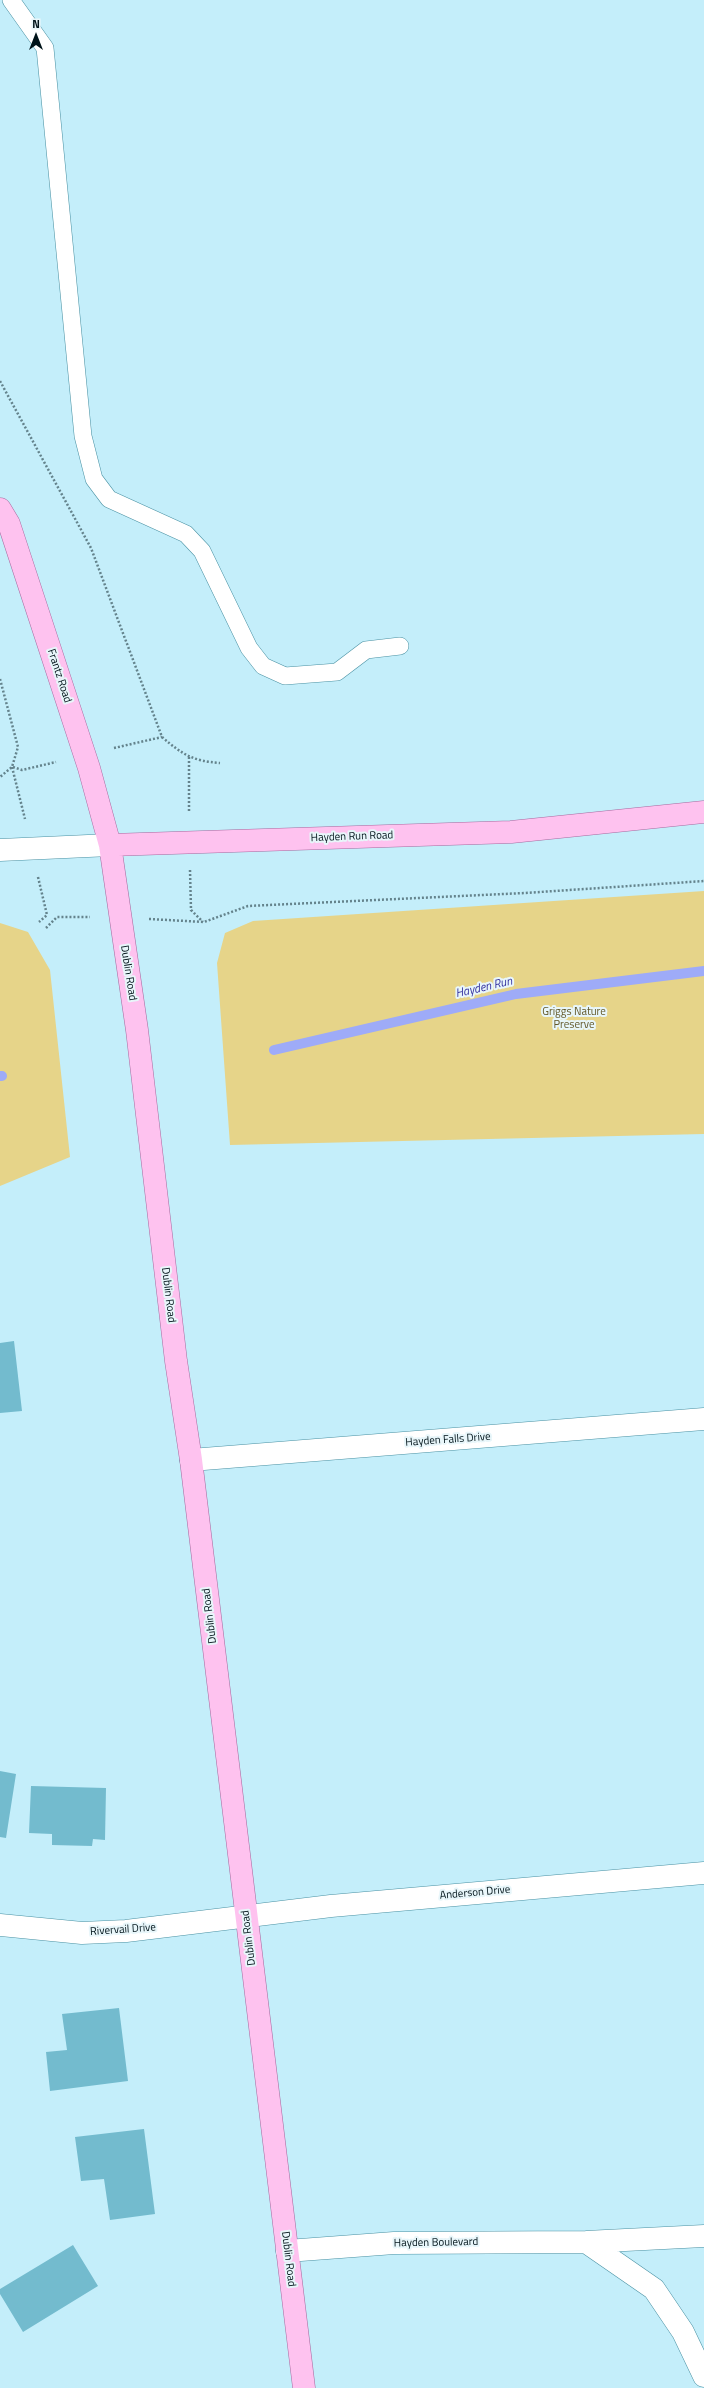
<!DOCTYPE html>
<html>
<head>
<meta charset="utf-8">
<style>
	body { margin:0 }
	#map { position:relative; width:704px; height:2388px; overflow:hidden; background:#c4eefa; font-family:"Titillium Web",sans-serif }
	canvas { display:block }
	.north { position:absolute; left:16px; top:16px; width:40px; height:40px; -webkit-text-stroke:3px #e8f6fa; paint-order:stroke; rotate:0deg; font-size:11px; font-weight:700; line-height:16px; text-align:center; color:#001319 }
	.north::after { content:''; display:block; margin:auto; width:14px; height:18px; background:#001319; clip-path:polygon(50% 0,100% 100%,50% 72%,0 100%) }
</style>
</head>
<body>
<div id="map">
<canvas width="704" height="2388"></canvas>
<div class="north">N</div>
</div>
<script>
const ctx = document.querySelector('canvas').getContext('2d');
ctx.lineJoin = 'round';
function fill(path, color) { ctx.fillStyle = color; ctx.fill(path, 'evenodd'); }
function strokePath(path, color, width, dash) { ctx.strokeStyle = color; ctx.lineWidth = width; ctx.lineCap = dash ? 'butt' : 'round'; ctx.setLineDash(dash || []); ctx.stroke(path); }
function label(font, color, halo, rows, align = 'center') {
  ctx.font = font + ' "Titillium Web",sans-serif'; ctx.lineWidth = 4; ctx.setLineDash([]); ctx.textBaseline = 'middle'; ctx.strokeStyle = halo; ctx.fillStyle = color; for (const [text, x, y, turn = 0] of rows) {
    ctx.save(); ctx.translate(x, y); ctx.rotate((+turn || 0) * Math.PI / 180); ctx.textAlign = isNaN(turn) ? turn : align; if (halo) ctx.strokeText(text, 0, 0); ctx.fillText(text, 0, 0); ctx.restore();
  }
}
const green = new Path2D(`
	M704 891V1134L230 1145 217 963 225 933 253 921Z
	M0 923 28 932 50 970 70 1157 0 1186Z`);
const stream = new Path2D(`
	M274 1050 516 994 704 971
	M0 1076H2`);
const building = new Path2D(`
	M14 1341 22 1411 0 1413V1343Z
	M0 1771 16 1774 6 1838 0 1837Z
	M31 1786 106 1788 105 1840 93 1839 92 1846 52 1845V1834L29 1833Z
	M119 2008 128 2081 50 2091 46 2052 67 2050 62 2014Z
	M144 2129 155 2214 110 2220 104 2179 81 2181 75 2137Z
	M73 2245 98 2286 23 2332 0 2294V2289Z`);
const path = new Path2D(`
	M0 381 91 548 162 737C183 755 193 761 220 763
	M0 679 18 747 12 767 0 777
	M114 748 162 737
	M189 757V813
	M12 767 25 819
	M13 767 22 770 56 762
	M190 870 191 910 203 922
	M38 877 47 915 39 922
	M149 919 204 922 248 906 525 893 704 881
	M46 928 57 917H90`);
const service = new Path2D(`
	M11 0 45 48 83 436 94 479 109 499 186 534 202 551 249 648 263 666 285 676 337 672 366 650 400 646`);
const minor = new Path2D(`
	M191 1460 704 1419
	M0 1925 82 1933 126 1931 331 1906 704 1873
	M586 2242 654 2289 683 2332 704 2376
	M287 2251 394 2243 586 2242 704 2236`);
const secondary = new Path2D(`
	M0 850 110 845`);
const primary = new Path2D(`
	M0 509 9 524 89 768 110 845 137 1030 176 1361 191 1460 304 2388
	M110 845 511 832 704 812`);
const streetNames = [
	["Frantz Road",59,676,72],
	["Hayden Run Road",352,837,-2],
	["Dublin Road",128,973,81],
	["Dublin Road",168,1295,83],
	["Hayden Falls Drive",448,1440,-4],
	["Dublin Road",210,1616,-97],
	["Anderson Drive",475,1893,-5],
	["Rivervail Drive",123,1930,-4],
	["Dublin Road",249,1938,-97],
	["Hayden Boulevard",436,2243,-1],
	["Dublin Road",288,2259,83]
];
const parkNames = [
	["Griggs Nature",574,1012],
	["Preserve",574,1025]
];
const waterNames = [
	["Hayden Run",484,988,-13]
];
fill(green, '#e6d489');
strokePath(stream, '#9eabf8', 10);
fill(building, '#73bbce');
strokePath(service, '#4991a3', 18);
strokePath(minor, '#4991a3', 23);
strokePath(secondary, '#4991a3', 23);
strokePath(primary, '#a56a9e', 23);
strokePath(path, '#64838c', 2.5, [2, 2]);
strokePath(service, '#fff', 17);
strokePath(minor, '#fff', 22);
strokePath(secondary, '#fff', 22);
strokePath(primary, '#fec2ef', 22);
label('11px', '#001319', '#e8f6fa', streetNames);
label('11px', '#615626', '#e8f6fa', parkNames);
label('italic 12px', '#35329f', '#e8f6fa', waterNames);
</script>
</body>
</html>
